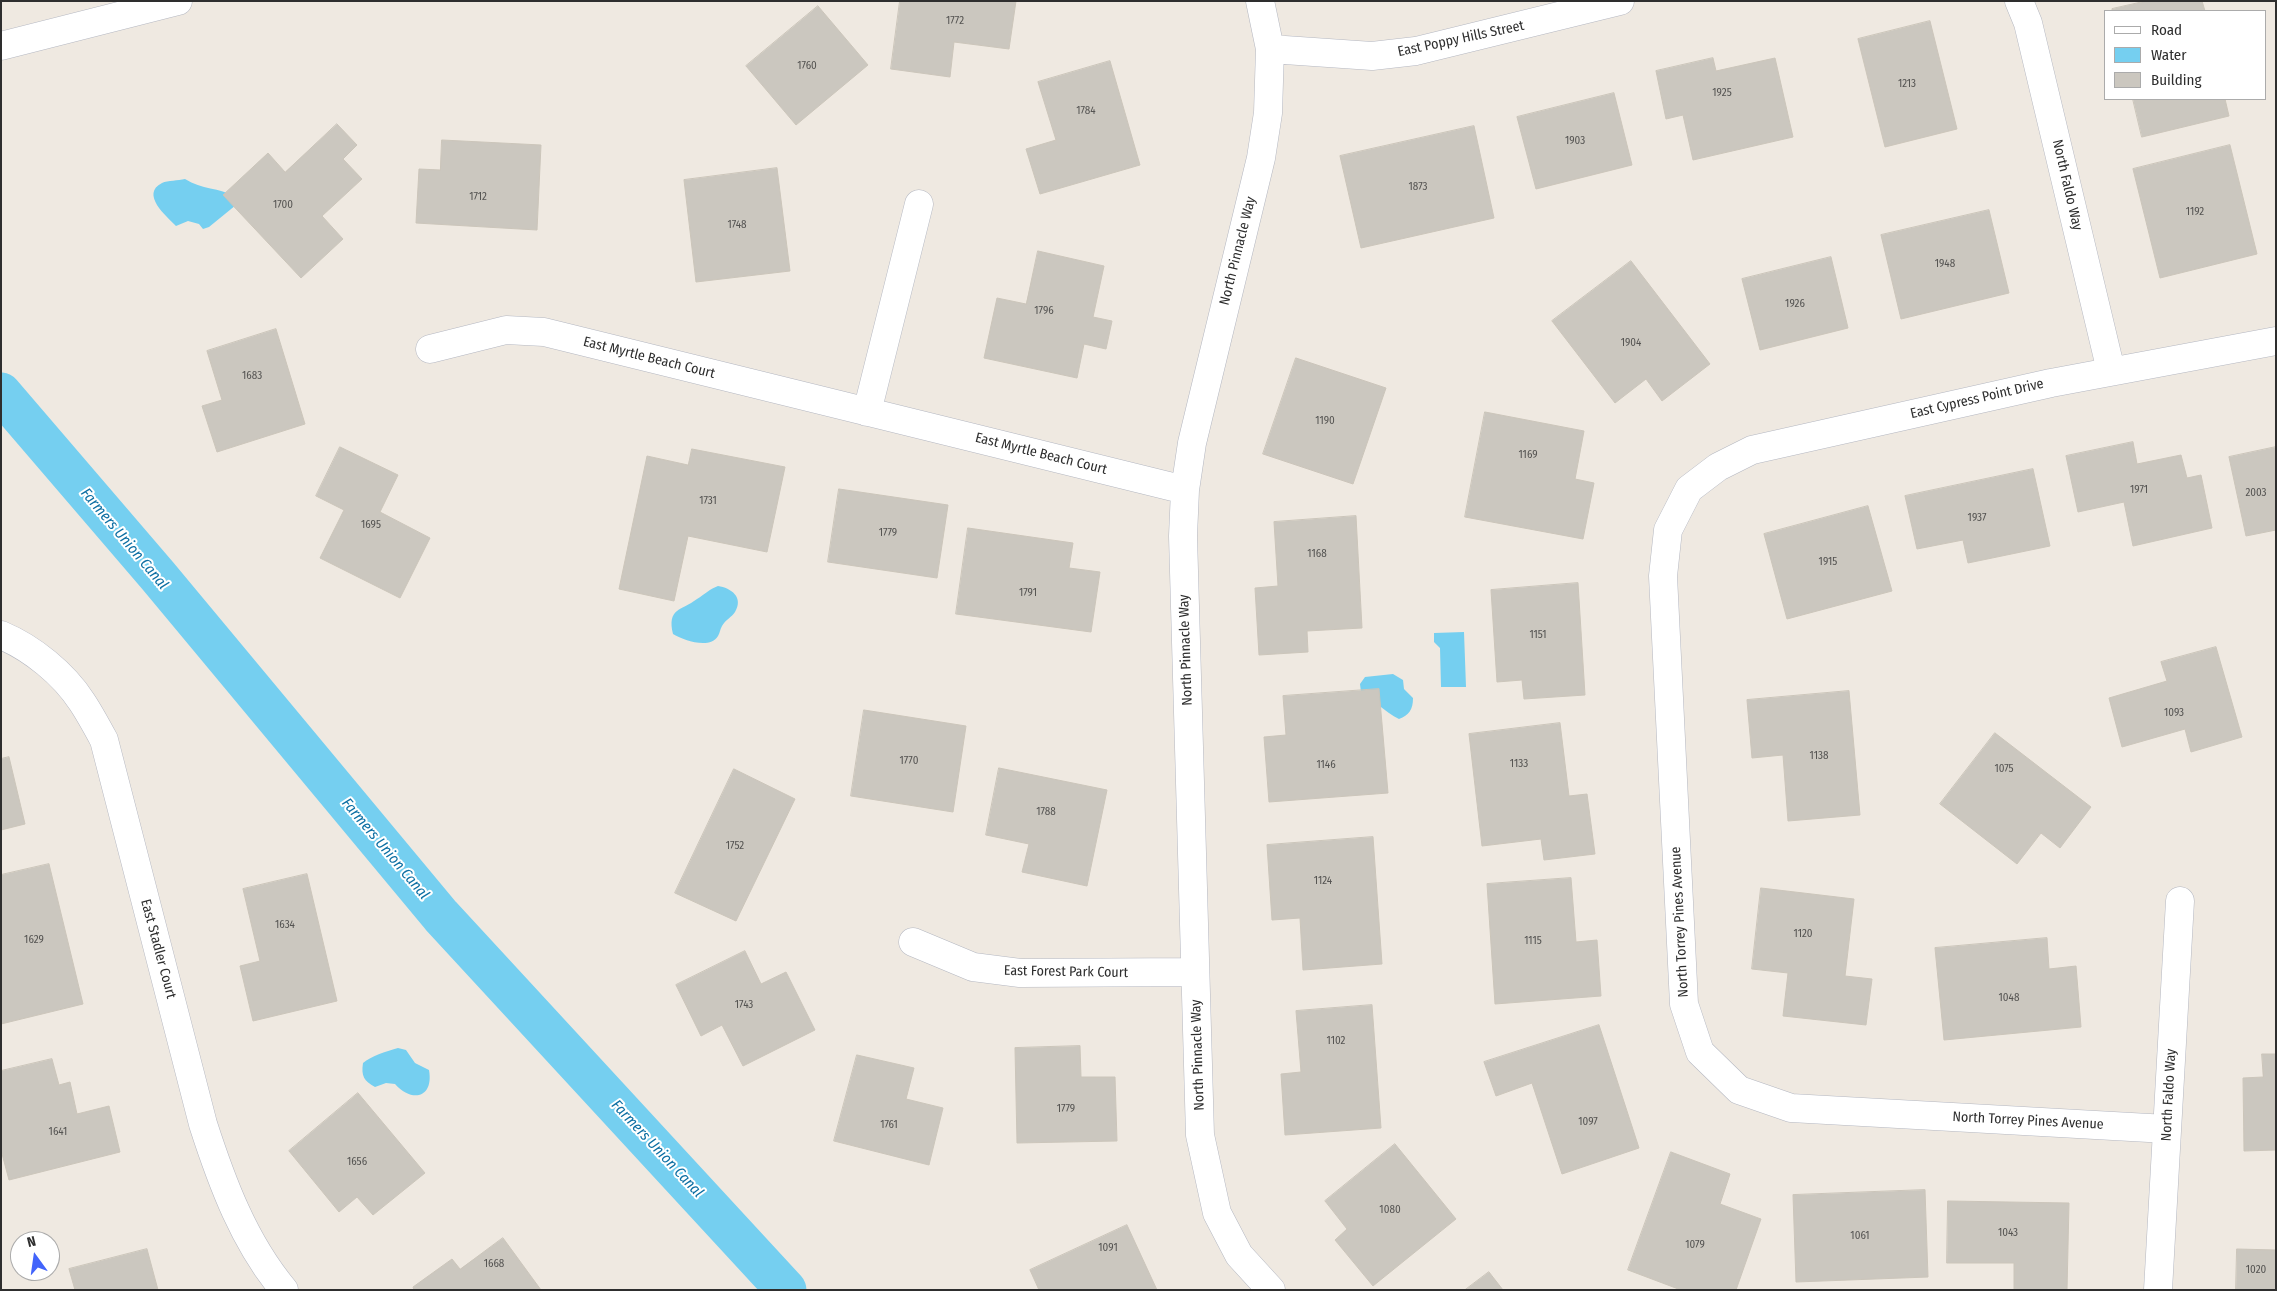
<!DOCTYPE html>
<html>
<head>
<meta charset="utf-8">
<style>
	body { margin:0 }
	#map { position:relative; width:2277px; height:1291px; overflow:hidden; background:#efe9e1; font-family:"Fira Sans Condensed",sans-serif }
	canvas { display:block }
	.frame { position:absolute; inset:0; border:2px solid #2e2e2e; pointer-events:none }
	.legend { position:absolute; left:2104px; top:10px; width:162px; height:90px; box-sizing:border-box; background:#fff; border:1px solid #ababab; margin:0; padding:6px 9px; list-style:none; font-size:15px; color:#2e2e2e }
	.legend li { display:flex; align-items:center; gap:10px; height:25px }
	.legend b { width:25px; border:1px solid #ababab }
	.north { position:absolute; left:10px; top:1231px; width:50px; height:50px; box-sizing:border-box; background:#fff; border:1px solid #ababab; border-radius:50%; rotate:346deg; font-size:14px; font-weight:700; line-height:20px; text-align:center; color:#2e2e2e }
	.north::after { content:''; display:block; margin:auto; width:18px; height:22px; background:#4264fb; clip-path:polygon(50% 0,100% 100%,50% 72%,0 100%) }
</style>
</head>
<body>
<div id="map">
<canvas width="2277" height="1291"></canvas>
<div class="frame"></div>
<ul class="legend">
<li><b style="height:6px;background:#fff"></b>Road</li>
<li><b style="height:14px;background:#75cff0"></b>Water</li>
<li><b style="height:14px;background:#cbc7bf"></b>Building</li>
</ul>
<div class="north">N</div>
</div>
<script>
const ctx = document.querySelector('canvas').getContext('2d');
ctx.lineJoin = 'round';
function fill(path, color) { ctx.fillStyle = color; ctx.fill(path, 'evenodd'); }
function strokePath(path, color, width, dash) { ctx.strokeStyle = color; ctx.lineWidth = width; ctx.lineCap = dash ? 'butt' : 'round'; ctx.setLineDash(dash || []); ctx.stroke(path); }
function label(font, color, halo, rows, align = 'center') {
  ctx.font = font + ' "Fira Sans Condensed",sans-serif'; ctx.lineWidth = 4; ctx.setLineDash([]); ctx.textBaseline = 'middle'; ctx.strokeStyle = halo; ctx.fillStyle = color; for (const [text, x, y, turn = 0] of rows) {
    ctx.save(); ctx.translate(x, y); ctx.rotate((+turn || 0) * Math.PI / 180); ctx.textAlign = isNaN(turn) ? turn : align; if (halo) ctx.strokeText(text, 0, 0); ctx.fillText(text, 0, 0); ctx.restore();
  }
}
const water = new Path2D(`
	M185 179C202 190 219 187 235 197L236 205 209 227 203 229 199 224 188 221 176 226C166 216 140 194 162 183 168 180 178 181 185 179Z
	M718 586C731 588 744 597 735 612 732 617 725 620 722 626 720 629 720 633 718 636 710 650 683 640 673 634 667 608 681 611 697 599 705 594 710 589 718 586Z
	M1464 632 1466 687H1441L1440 648 1434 642V633Z
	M1393 674 1403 680 1404 689 1413 698C1413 710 1409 715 1399 719 1385 712 1374 700 1361 692L1360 684 1365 677Z
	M398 1048 406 1050 415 1063 429 1070C434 1098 412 1103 395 1084L386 1083 375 1087C364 1081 361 1076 363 1063 371 1056 387 1051 398 1048Z`);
const canal = new Path2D(`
	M1 393 158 576 441 916 786 1290`);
const building = new Path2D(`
	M900 1H1016L1009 49 954 42 950 77 891 69Z
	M2146 1H2202L2205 11H2112V9Z
	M818 6 868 65 796 125 746 66Z
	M1930 21 1957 129 1885 147 1858 39Z
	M1713 58 1716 71 1775 58 1793 137 1693 160 1683 115 1666 119 1656 71Z
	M1110 61 1140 165 1040 194 1026 149 1056 140 1038 82Z
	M1614 93 1632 165 1536 189 1517 117Z
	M2133 99H2225L2229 116 2142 137Z
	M337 124 357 145 343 159 362 179 322 216 343 239 301 278 223 195 268 153 285 172Z
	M1474 126 1494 218 1361 248 1340 156Z
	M442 140 541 145 537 230 416 223 419 169 440 170Z
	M2230 145 2257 254 2160 278 2133 169Z
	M777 168 790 271 696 282 684 180Z
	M1989 210 2009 293 1901 319 1881 235Z
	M1038 251 1104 266 1093 317 1112 321 1106 349 1084 344 1077 378 984 358 997 298 1026 304Z
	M1831 257 1848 328 1760 350 1742 279Z
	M1631 261 1710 364 1662 401 1646 379 1615 403 1552 321Z
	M276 329 305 424 217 452 202 406 222 400 207 351Z
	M1296 358 1386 388 1353 484 1263 454Z
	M1485 412 1584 431 1575 479 1594 483 1583 539 1465 517Z
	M2133 442 2137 464 2181 455 2187 478 2201 475 2212 528 2133 546 2124 502 2078 512 2066 456Z
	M340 447 398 475 380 512 430 538 400 598 320 558 344 510 316 496Z
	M2276 447V530L2246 536 2229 457Z
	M692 449 785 467 767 552 688 536 674 601 619 589 647 456 688 465Z
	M2033 469 2050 546 1968 563 1963 540 1917 549 1905 496Z
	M839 489 948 505 937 578 828 562Z
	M1868 506 1892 591 1787 619 1764 534Z
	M1356 516 1362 628 1307 631 1308 652 1259 655 1255 588 1278 586 1274 522Z
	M968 528 1073 543 1069 568 1100 572 1091 632 956 614Z
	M1578 583 1585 695 1524 699 1522 680 1497 682 1491 590Z
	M2216 647 2242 737 2191 752 2185 729 2122 747 2109 698 2167 681 2161 662Z
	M1379 689 1388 793 1269 802 1264 737 1286 735 1283 696Z
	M1849 691 1860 815 1788 821 1783 755 1752 758 1747 700Z
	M864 710 966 726 953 812 851 796Z
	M1560 723 1569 796 1587 794 1595 854 1544 860 1541 839 1482 846 1469 734Z
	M1995 733 2091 807 2060 848 2041 833 2017 864 1940 804Z
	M9 757 25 824 1 830V759Z
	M999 768 1107 790 1087 886 1022 872 1029 844 986 835Z
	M734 769 795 799 736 921 675 893Z
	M1373 837 1382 964 1303 970 1300 918 1272 920 1267 845Z
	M49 864 83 1004 1 1024V875Z
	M307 874 337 1001 253 1021 240 966 260 961 243 889Z
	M1571 878 1576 942 1597 940 1601 996 1495 1004 1487 884Z
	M1761 888 1854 899 1845 976 1872 979 1866 1025 1783 1016 1788 973 1752 969Z
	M2047 938 2049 969 2076 966 2081 1027 1944 1040 1935 948Z
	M745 951 761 984 786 972 815 1030 743 1066 722 1025 701 1036 676 985Z
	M1372 1005 1381 1128 1285 1135 1281 1074 1301 1072 1296 1011Z
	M1599 1025 1639 1148 1562 1174 1532 1083 1496 1096 1484 1062Z
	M1080 1046 1081 1077H1115L1117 1141 1017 1143 1015 1048Z
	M2262 1054H2276V1150L2244 1151 2243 1078 2263 1077Z
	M857 1055 914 1068 906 1099 943 1108 929 1165 834 1141Z
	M52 1059 59 1085 70 1082 77 1114 109 1106 120 1152 9 1180 1 1150V1071Z
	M358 1093 425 1173 373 1215 357 1197 339 1212 289 1151Z
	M1395 1144 1456 1219 1373 1286 1335 1240 1347 1229 1325 1201Z
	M1671 1152 1730 1174 1720 1204 1761 1219 1736 1290H1681L1628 1270Z
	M1925 1190 1928 1277 1796 1282 1793 1195Z
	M1948 1201 2069 1203 2067 1290H2014V1263H1947Z
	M1127 1225 1157 1290H1039L1030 1270Z
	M503 1238 541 1290H414L413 1287 452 1259 460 1269Z
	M147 1249 158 1290H75L69 1269Z
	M2237 1249 2276 1250V1290H2236Z
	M1489 1272 1503 1290H1465Z`);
const street = new Path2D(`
	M1260 1 1270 49 1268 113 1261 158 1192 443 1185 490 1183 536 1200 1135 1217 1213 1239 1255 1271 1290
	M2019 1 2028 23 2111 371
	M1270 49 1372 56 1416 51 1620 1
	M430 349 506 330 544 332 1185 490
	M867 412 919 204
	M1 635C32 648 64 674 82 702 90 714 97 727 104 740L203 1124C222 1183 244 1242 284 1290
	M913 942 973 967 1020 973 1195 972
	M2167 1129 1791 1108 1739 1090 1700 1052 1684 1004 1663 576 1668 530 1689 489 1718 467 1752 450 2051 383 2276 341
	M2158 1290 2180 901`);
const secondary = new Path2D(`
	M1 46 178 1`);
const numberNames = [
	["1772",955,21],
	["1760",807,66],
	["1213",1907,84],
	["1925",1722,93],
	["1784",1086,111],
	["1903",1575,141],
	["1873",1418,187],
	["1712",478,197],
	["1700",283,205],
	["1192",2195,212],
	["1748",737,225],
	["1948",1945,264],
	["1926",1795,304],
	["1796",1044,311],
	["1904",1631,343],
	["1683",252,376],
	["1190",1325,421],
	["1169",1528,455],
	["1971",2139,490],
	["2003",2256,493],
	["1731",708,501],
	["1937",1977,518],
	["1695",371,525],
	["1779",888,533],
	["1168",1317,554],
	["1915",1828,562],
	["1791",1028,593],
	["1151",1538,635],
	["1093",2174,713],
	["1138",1819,756],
	["1770",909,761],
	["1133",1519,764],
	["1146",1326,765],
	["1075",2004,769],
	["1788",1046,812],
	["1752",735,846],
	["1124",1323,881],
	["1634",285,925],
	["1120",1803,934],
	["1629",34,940],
	["1115",1533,941],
	["1048",2009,998],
	["1743",744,1005],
	["1102",1336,1041],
	["1779",1066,1109],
	["1097",1588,1122],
	["1761",889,1125],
	["1641",58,1132],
	["1656",357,1162],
	["1080",1390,1210],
	["1043",2008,1233],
	["1061",1860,1236],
	["1079",1695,1245],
	["1091",1108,1248],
	["1668",494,1264],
	["1020",2256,1270]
];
const streetNames = [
	["East Poppy Hills Street",1461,39,-12],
	["North Faldo Way",2067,185,77],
	["North Pinnacle Way",1238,251,-76],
	["East Myrtle Beach Court",649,358,14],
	["East Cypress Point Drive",1977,399,-13],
	["East Myrtle Beach Court",1041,454,14],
	["North Pinnacle Way",1186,650,-92],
	["North Torrey Pines Avenue",1680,922,-93],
	["East Stadler Court",158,949,75],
	["East Forest Park Court",1066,972,1],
	["North Pinnacle Way",1198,1055,-92],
	["North Faldo Way",2169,1095,-87],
	["North Torrey Pines Avenue",2028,1121,3]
];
const waterNames = [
	["Farmers Union Canal",124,539,50],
	["Farmers Union Canal",385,849,50],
	["Farmers Union Canal",657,1149,47]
];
fill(water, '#75cff0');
strokePath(canal, '#75cff0', 41);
fill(building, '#cbc7bf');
strokePath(building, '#cbc5ba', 1);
strokePath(street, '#b4b7c1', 29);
strokePath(secondary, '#b4b7c1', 29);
strokePath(street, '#fff', 28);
strokePath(secondary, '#fff', 28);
label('11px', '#555452', null, numberNames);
label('14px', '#2e2e2e', '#fff', streetNames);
label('italic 15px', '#0d6fa3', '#fff', waterNames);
</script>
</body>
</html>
